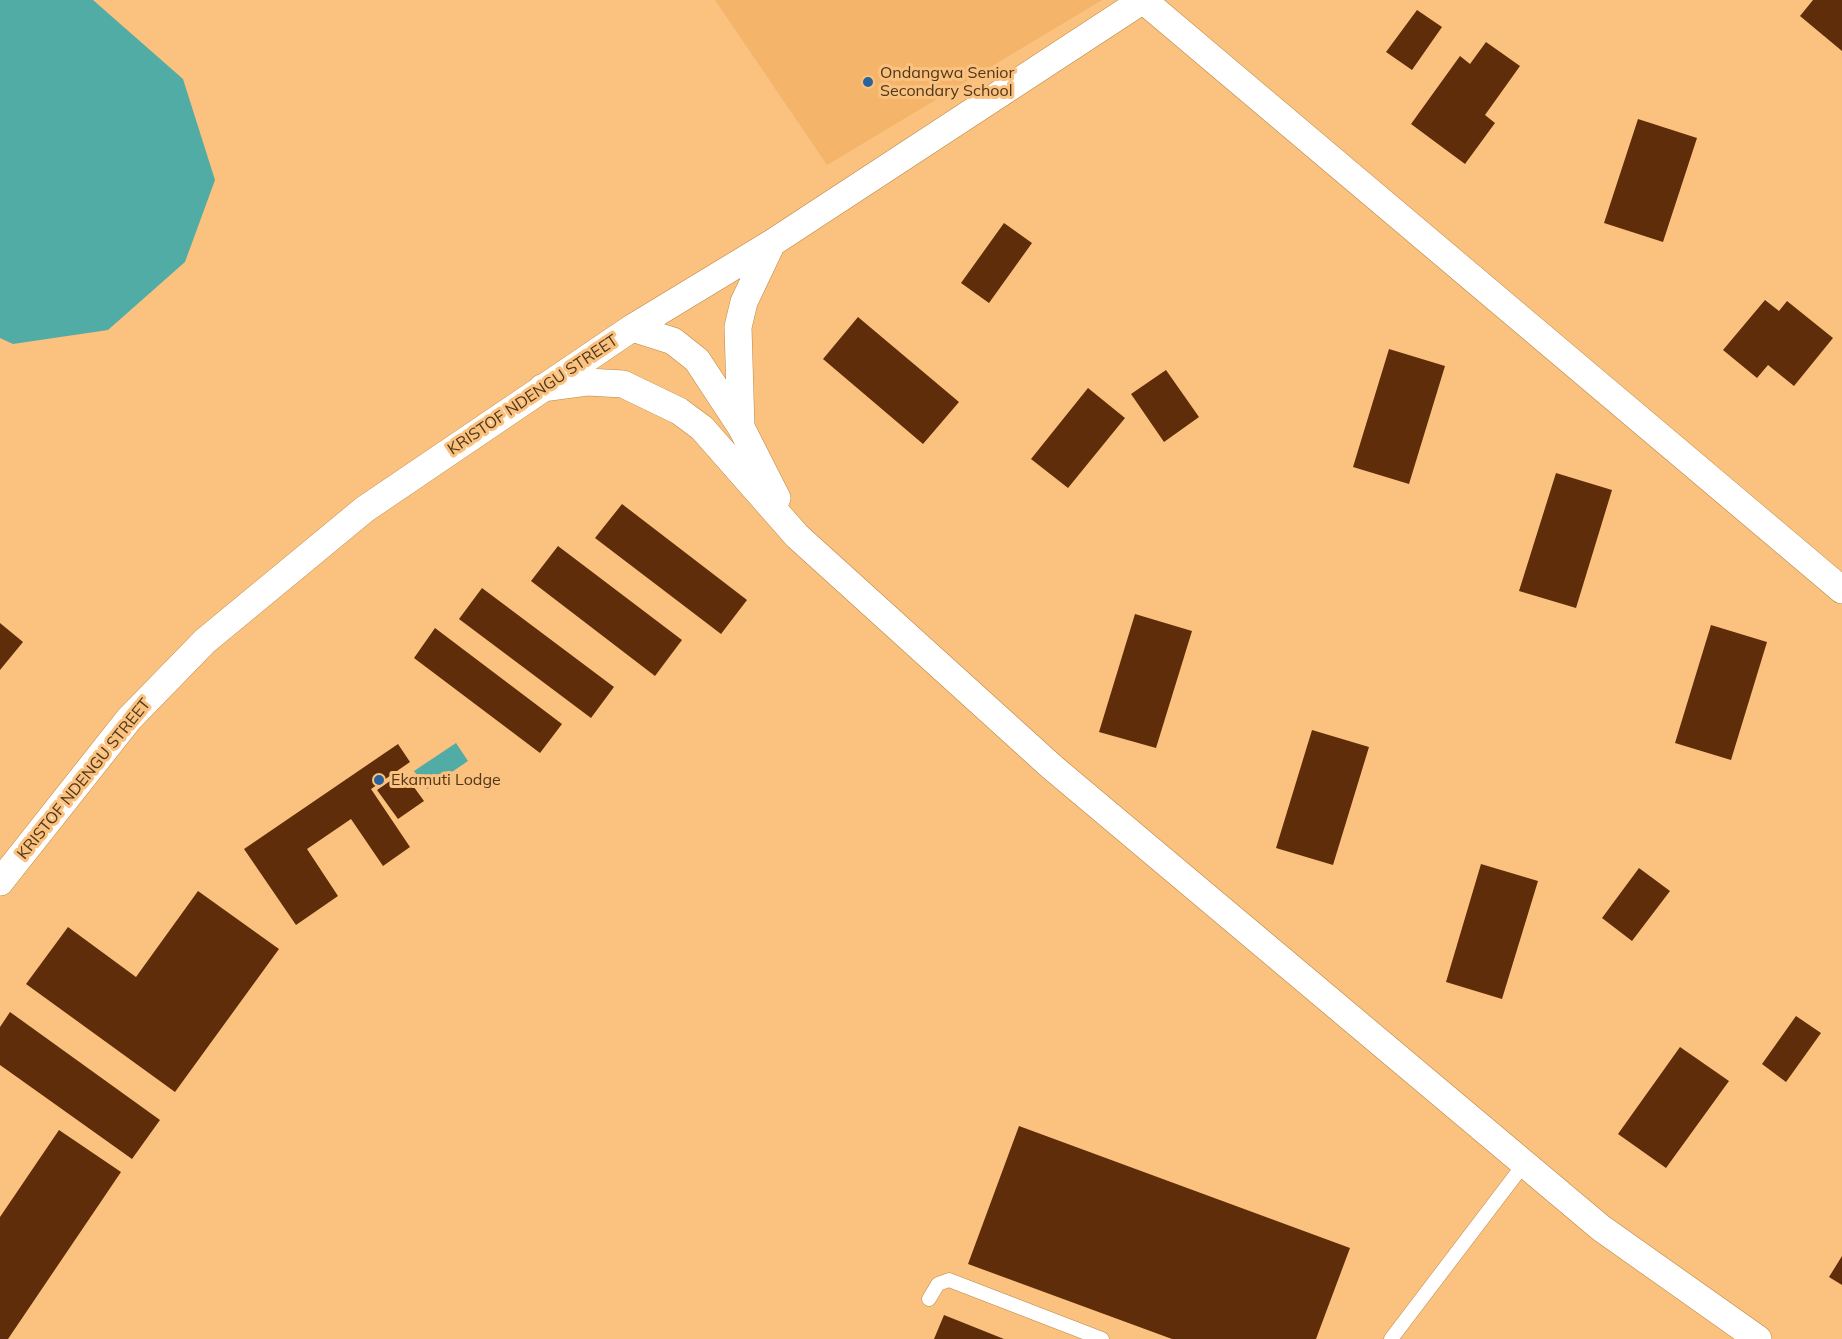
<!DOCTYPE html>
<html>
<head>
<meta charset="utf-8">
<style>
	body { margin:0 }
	canvas { display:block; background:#fbc17e }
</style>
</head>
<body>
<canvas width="1842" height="1339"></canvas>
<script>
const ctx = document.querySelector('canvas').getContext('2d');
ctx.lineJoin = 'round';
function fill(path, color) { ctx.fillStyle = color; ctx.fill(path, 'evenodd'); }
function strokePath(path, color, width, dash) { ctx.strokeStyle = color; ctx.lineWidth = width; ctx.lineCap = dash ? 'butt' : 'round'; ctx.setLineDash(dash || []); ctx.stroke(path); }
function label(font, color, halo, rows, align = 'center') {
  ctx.font = font + ' Mulish,sans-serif'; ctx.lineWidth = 6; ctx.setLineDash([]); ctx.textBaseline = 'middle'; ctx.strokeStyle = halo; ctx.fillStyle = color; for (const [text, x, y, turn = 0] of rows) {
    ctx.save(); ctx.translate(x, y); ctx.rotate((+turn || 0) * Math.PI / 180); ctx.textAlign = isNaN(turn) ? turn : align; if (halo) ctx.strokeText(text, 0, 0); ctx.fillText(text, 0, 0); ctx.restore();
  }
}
const built = new Path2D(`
	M715 0H1102L827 165Z`);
const water = new Path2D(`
	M0 0H93L183 79 215 180 185 262 108 330 13 344 0 338Z
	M456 743 468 761 427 789 414 771Z`);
const building = new Path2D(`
	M1813 0H1842V51L1800 16Z
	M1417 10 1442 27 1412 70 1386 52Z
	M1486 42 1520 66 1485 115 1495 123 1465 164 1411 124 1460 56 1470 64Z
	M1638 119 1697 138 1663 242 1604 223Z
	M1004 223 1032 243 989 303 961 283Z
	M1765 300 1779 311 1787 301 1833 338 1794 386 1768 365 1757 378 1723 350Z
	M858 317 959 402 923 444 823 359Z
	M1389 349 1445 366 1409 484 1353 467Z
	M1166 370 1199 417 1164 442 1131 394Z
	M1088 388 1125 418 1068 488 1031 459Z
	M1556 473 1612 490 1576 608 1519 591Z
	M622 504 747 600 721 634 595 538Z
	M558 546 682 640 655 676 531 581Z
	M482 588 614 687 591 718 459 619Z
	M1135 614 1192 631 1156 748 1099 732Z
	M0 623 23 642 0 670Z
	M1711 625 1767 642 1731 760 1675 743Z
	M435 628 562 724 540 753 414 658Z
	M1312 730 1369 747 1333 865 1276 848Z
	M398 744 410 762 371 789 410 847 383 866 351 819 307 849 338 896 296 925 244 849Z
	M403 772 424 801 398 819 377 790Z
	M1481 864 1538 881 1502 999 1446 982Z
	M1639 868 1670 891 1632 941 1602 918Z
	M198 891 279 949 175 1092 26 984 68 927 136 977Z
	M10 1012 160 1120 132 1159 0 1065V1027Z
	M1796 1016 1821 1033 1786 1082 1762 1064Z
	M1680 1047 1729 1081 1666 1168 1618 1134Z
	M1019 1126 1350 1248 1316 1339H1172L968 1264Z
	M59 1130 121 1172 8 1339H0V1217Z
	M1842 1256V1285L1829 1277Z
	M944 1315 1004 1339H934Z`);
const lane = new Path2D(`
	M929 1299 938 1284 949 1280 1102 1339
	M1391 1339 1524 1164`);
const street = new Path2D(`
	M1143 0 1842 590
	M632 328 673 341 697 360 741 427 777 498
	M542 388 587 382 623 384 679 411 702 428 797 536 1052 767 1601 1228 1758 1339
	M741 427 738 327 744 302 772 243
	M0 882 129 719 205 641 365 509 632 328 772 243 1143 0`);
const markers = [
	[868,82,6,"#28639b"],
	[379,780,6,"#28639b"]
];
const poiNames = [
	["Ondangwa Senior",880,73],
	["Secondary School",880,91],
	["Ekamuti Lodge",391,780]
];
const streetNames = [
	["KRISTOF NDENGU STREET",533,395,-34],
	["KRISTOF NDENGU STREET",84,779,-51]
];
fill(built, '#f4b56b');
fill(water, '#52aca6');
fill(building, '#602d0b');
strokePath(lane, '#bc8642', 15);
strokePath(street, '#bc8642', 28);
strokePath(lane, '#fff', 14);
strokePath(street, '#fff', 27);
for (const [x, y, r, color] of markers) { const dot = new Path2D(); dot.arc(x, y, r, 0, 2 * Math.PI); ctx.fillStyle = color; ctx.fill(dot); strokePath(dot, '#fbc17e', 2); }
label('16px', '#4e371b', '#fbc17e', poiNames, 'left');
label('16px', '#4e371b', '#fbc17e', streetNames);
</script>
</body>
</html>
